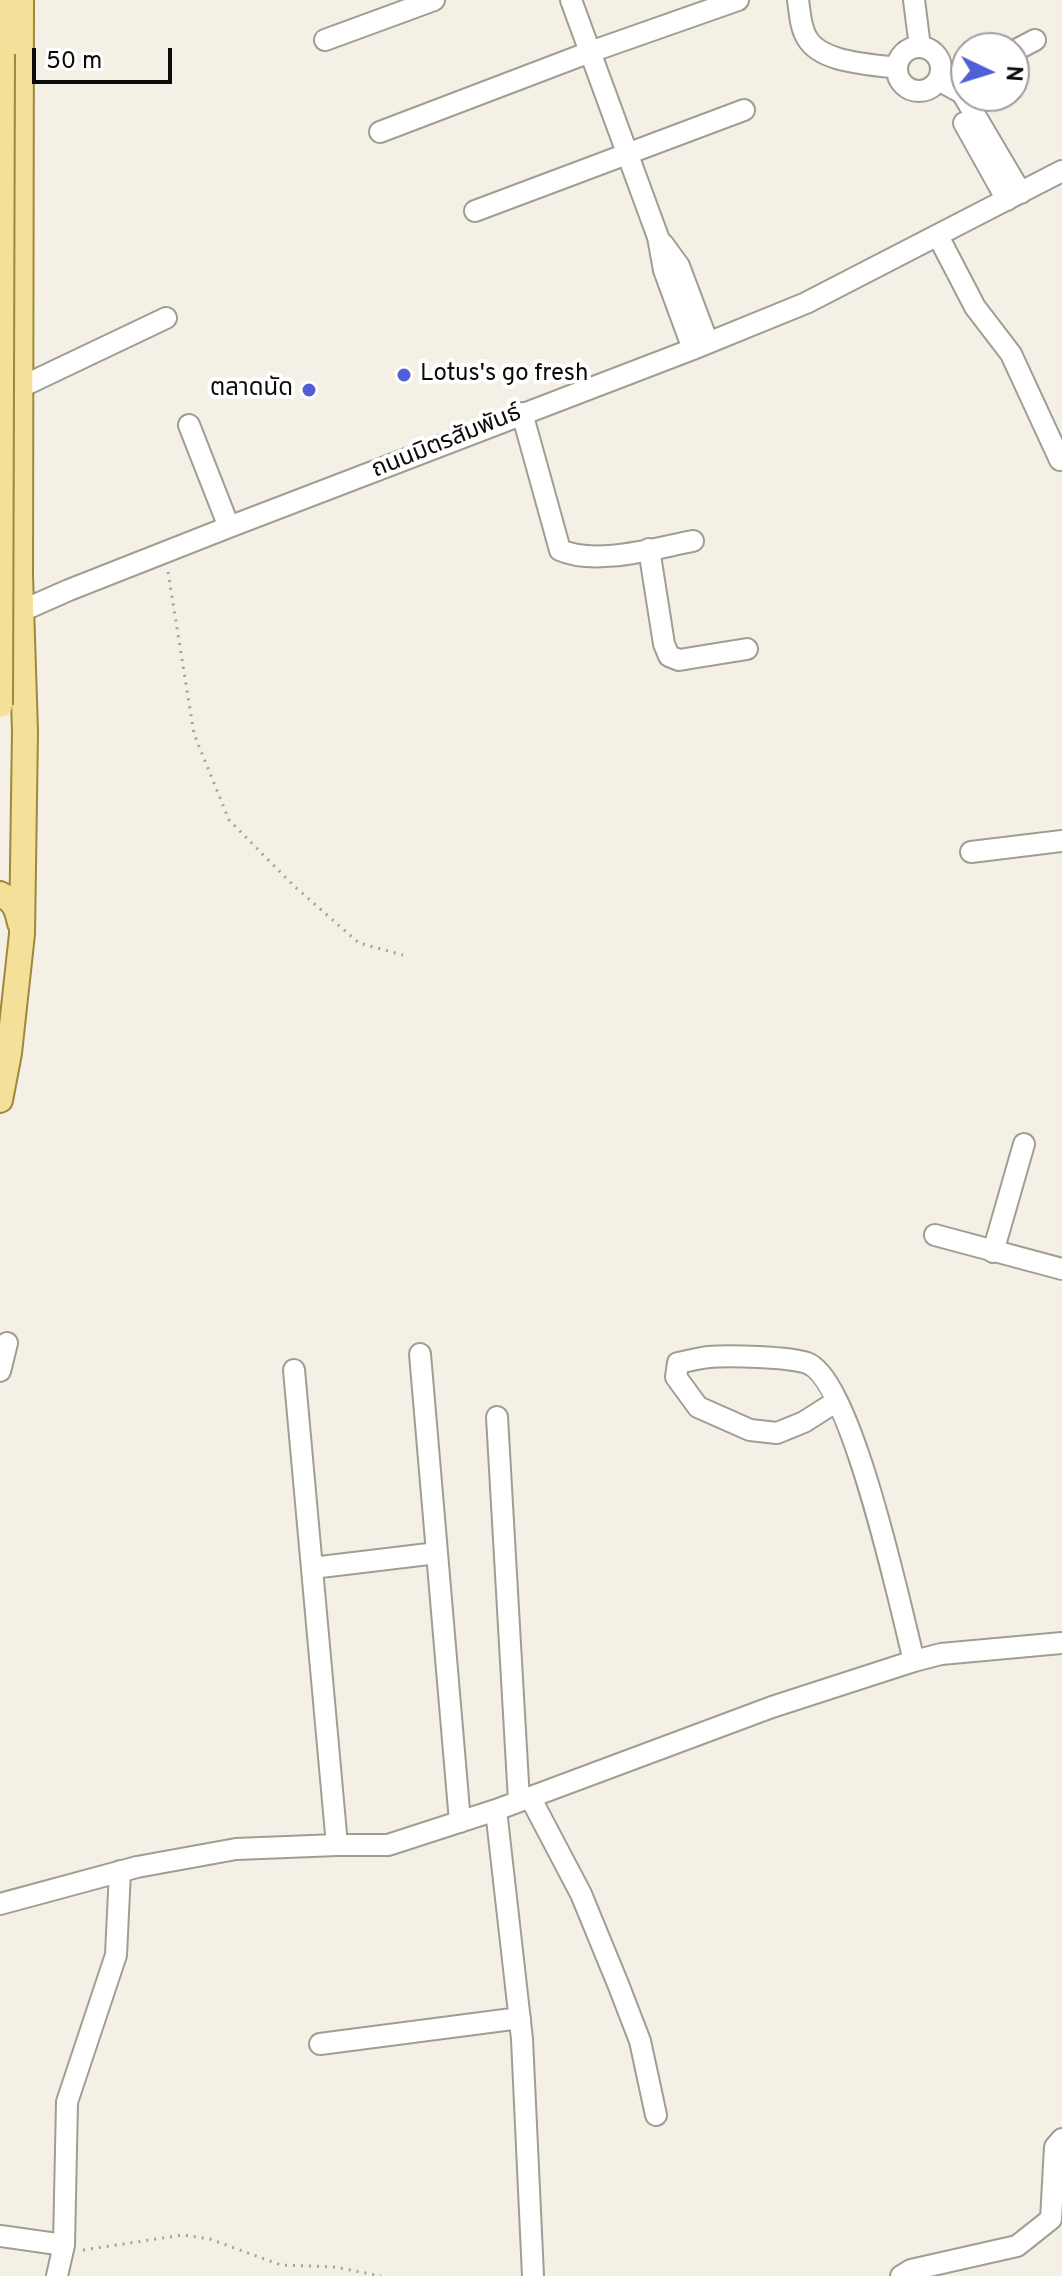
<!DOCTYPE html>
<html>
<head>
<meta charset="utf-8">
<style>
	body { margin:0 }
	#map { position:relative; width:1062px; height:2276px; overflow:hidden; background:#f4f0e5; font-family:Overpass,sans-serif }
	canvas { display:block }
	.north { position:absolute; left:950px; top:32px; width:80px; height:80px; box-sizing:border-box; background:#fff; border:2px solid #9e9d9c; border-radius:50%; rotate:94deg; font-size:22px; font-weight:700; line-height:32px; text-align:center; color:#0d0b08 }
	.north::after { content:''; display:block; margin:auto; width:28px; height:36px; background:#505fd4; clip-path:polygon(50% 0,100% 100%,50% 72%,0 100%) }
	.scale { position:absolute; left:32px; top:48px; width:140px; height:36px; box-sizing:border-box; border:4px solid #0d0b08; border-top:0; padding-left:10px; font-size:24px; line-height:28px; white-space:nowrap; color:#0d0b08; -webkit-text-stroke:6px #fff; paint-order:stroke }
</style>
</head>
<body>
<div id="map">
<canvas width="1062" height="2276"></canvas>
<div class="north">N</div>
<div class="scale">50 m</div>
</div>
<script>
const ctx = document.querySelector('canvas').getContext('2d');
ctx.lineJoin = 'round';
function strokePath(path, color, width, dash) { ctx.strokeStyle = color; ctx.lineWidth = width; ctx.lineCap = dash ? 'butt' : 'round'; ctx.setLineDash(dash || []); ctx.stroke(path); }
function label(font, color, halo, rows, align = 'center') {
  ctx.font = font + ' Overpass,"Noto Sans Thai",sans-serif'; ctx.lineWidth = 8; ctx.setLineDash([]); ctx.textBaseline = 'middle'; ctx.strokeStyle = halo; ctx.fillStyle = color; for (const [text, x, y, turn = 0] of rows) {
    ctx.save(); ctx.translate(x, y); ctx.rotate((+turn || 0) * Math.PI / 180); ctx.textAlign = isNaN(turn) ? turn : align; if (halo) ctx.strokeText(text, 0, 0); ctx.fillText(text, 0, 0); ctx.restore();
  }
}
const path = new Path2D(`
	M168 572 194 734 229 820 294 886 359 943 403 955
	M83 2250 183 2235 210 2239 281 2265 335 2267 381 2276`);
const minor = new Path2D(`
	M571 0 658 237 664 270 693 349
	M798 0C800 12 800 27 807 38 821 63 870 64 897 68
	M914 0 920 47
	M325 40 434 0
	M897 69a22 22 0 1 1 44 0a22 22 0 1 1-44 0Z
	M1014 51 1035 40
	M938 80 962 93 1021 193
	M964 123 1007 200
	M380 132 590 52 738 0
	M475 211 744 110
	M938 236 975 307 1011 354 1060 460
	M663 244 679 266 708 343
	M19 388 166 318
	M522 413 560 550C596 566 655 548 693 541
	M189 425 229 527
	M649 549 664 644 669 656 679 660 747 649
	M10 616 69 590 229 527 693 349 806 303 1062 171
	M971 852 1062 841
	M935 1235 1062 1269
	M993 1252 1024 1144
	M420 1354 460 1822
	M294 1370 337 1845
	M0 1371 7 1343
	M837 1401 804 1422 777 1433 750 1430 698 1407 676 1377 678 1363C688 1361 699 1358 709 1357 728 1355 790 1357 807 1363 852 1379 901 1610 914 1661
	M497 1417 519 1801
	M312 1568 437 1553
	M530 1797 581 1894 618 1984 640 2041 656 2115
	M496 1810 522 2039 533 2276
	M0 1904 137 1867 236 1849 337 1845H388L496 1810 772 1707 914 1661 941 1654 1062 1643
	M320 2044 520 2018
	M0 2236 64 2245
	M57 2276 64 2245 67 2102 116 1955 120 1871
	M901 2276 911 2270 1017 2246 1051 2219 1055 2147 1062 2139`);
const major = new Path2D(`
	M2 0V54
	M0 894C14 900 17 909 20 923
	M0 1100 9 1053 22 934 25 732 20 575 21 0`);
const majorBridge = new Path2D(`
	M0 705 2 54`);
const markers = [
	[404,375,8,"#505fd4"],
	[309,390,8,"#505fd4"]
];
const poiNames = [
	["Lotus's go fresh",420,375],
	["ตลาดนัด",293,390,"right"]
];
const streetNames = [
	["ถนนมิตรสัมพันธ์",447,443,-22]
];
strokePath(minor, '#a09d92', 24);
strokePath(major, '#9f8839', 28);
strokePath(path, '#a5a199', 3, [2, 6]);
strokePath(minor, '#fff', 20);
strokePath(major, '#f4e098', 24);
strokePath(majorBridge, '#9f8839', 28, []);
strokePath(majorBridge, '#f4e098', 24);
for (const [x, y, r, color] of markers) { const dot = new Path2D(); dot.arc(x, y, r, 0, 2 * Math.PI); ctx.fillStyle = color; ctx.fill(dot); strokePath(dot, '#fff', 3); }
label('24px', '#0d0b08', '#fff', poiNames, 'left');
label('24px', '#0d0b08', '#fff', streetNames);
</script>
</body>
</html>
